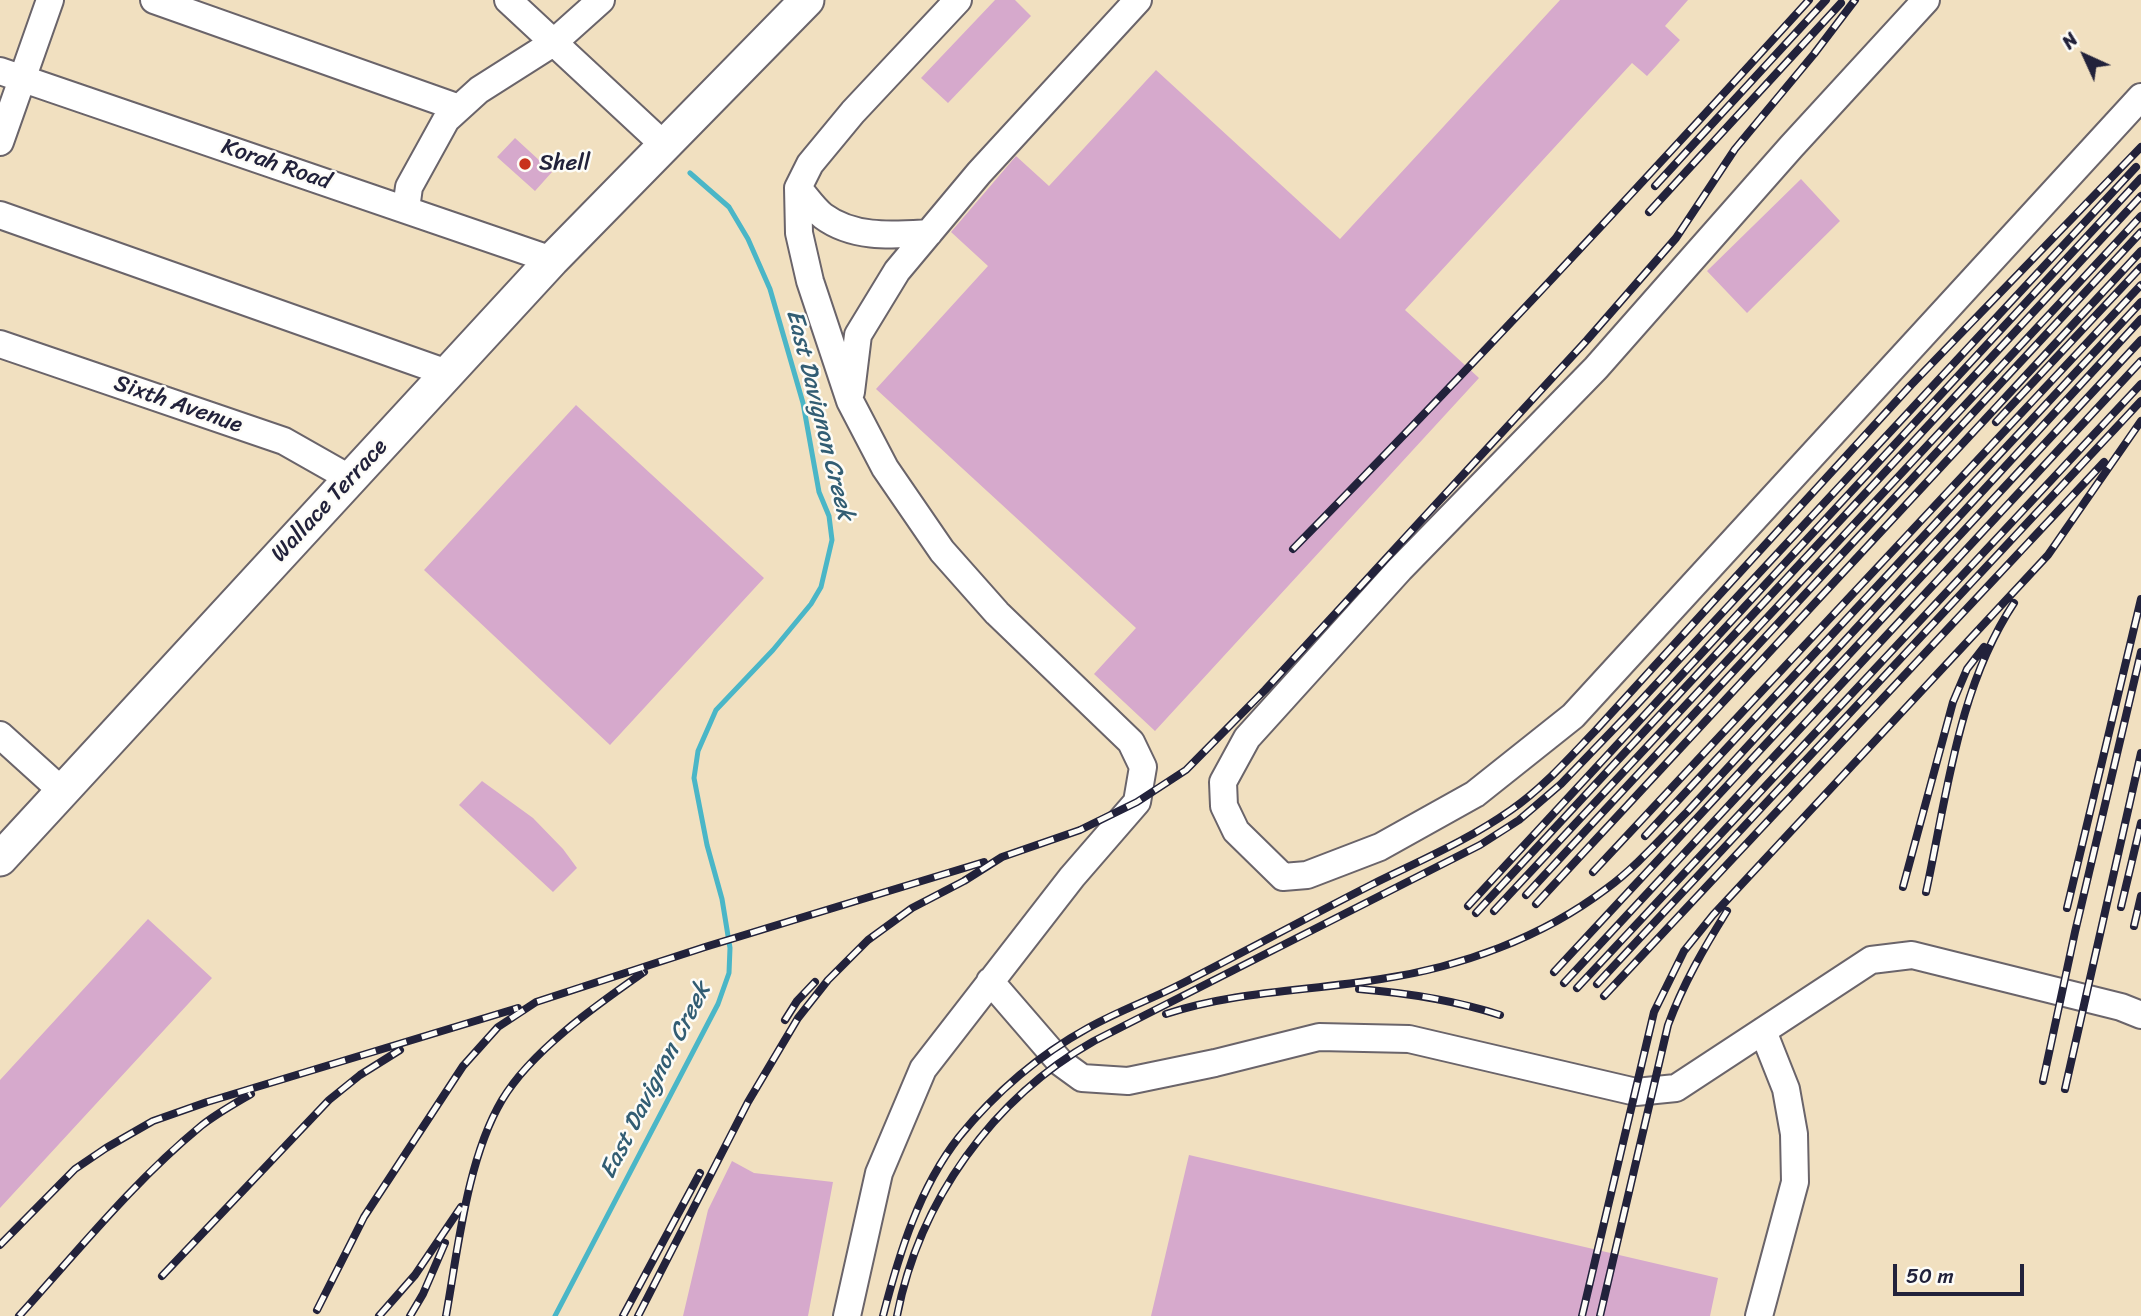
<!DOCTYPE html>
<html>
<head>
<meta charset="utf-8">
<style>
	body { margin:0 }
	#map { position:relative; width:2141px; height:1316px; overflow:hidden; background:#f1e0c0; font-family:Sriracha,sans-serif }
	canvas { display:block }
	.north { position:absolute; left:2050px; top:21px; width:70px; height:70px; -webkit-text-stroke:5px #fdfcf7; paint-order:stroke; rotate:315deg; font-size:19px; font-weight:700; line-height:28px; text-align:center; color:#22223b }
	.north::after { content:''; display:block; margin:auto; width:24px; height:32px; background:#22223b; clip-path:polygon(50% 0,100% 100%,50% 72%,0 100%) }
	.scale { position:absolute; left:1893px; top:1264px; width:131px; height:32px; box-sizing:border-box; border:4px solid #22223b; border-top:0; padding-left:9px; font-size:21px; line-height:24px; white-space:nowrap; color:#22223b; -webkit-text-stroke:5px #fdfcf7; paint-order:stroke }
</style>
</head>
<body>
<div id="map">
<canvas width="2141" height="1316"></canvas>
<div class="north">N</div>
<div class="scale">50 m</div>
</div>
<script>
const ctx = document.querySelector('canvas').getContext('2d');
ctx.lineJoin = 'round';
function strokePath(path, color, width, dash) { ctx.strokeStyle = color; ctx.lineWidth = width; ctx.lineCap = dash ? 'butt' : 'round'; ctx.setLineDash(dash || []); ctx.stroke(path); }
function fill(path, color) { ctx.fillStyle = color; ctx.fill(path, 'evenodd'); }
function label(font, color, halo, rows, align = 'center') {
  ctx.font = font + ' Sriracha,sans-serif'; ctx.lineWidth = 5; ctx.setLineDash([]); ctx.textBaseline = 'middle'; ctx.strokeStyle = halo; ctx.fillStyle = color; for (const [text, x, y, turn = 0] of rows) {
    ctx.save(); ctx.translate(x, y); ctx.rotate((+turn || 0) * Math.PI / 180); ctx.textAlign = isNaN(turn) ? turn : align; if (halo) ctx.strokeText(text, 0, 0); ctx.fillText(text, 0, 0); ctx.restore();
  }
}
const stream = new Path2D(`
	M555 1316 718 1004 729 973 730 948 722 899 707 845 694 778 698 751 716 710 773 650 811 604 821 587 832 540 829 516 819 492 803 403 770 289 748 239 729 207 690 173`);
const building = new Path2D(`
	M995 0H1015L1031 16 948 103 921 78Z
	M1560 0H1688L1665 26 1680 40 1647 76 1632 63 1405 310 1479 378 1155 731 1094 674 1136 628 876 389 988 266 951 232 1016 156 1049 186 1156 70 1340 239Z
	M515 138 552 172 535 191 497 157Z
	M1801 179 1840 221 1747 313 1707 271Z
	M576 405 764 578 610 745 424 570Z
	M482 781 533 818 563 849 577 868 553 892 459 805Z
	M148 919 212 978 0 1208V1080Z
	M1189 1155 1718 1278 1710 1316H1151Z
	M732 1161 754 1173 833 1182 808 1316H683L708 1210Z`);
const minor = new Path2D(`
	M154 0 459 108
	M508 0 664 145
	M1926 0 1791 147 1596 368 1400 569 1247 738 1223 782 1224 806 1236 831 1283 877 1307 875 1380 847 1475 794 1573 716 2141 97
	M0 71 552 260
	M0 142 50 0
	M798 188C806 197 814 209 823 216 854 239 894 235 929 233
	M406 209 409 187 446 120 479 90 553 43 601 0
	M0 215 447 373
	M0 344 284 441 351 479
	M851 392 858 335 897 271 979 173 1138 0
	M0 735 62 791
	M990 981 1060 1062 1082 1078 1128 1081 1215 1063 1319 1037 1409 1039 1636 1092 1676 1088 1871 960 1912 955 2121 1007 2141 1015
	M847 1316 879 1173 923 1069 1072 877 1137 802 1143 767 1131 742 997 613 942 551 885 468 850 401 810 281 799 233 798 188 810 164 853 112 958 0
	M1759 1316 1795 1182 1794 1134 1786 1089 1763 1031`);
const major = new Path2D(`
	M0 859 552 260 807 0`);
const rail = new Path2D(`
	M1655 186 1826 0
	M1649 212 1841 3
	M1996 422 2141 267
	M1293 549C1469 370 1640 186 1809 0
	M1645 836 2141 302
	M1593 872 2141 285
	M1903 887 1953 702 1967 669 1984 647
	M1926 892C1947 795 1958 687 2014 603
	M1526 895 2141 232
	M1536 904 2141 251
	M1468 906 2141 178
	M2121 907 2141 823
	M2067 908 2141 599
	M1494 911 2141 216
	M1476 913 2141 196
	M2134 926 2141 896
	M1554 972 2141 340
	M1564 983 2141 361
	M1597 984 2141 401
	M1577 988 2141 384
	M1359 989C1407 993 1454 1000 1500 1015
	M1604 996 2104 462
	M1166 1014C1235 991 1309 991 1381 979 1461 967 1541 938 1606 889 1636 867 1661 838 1687 812L2141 319
	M785 1020 797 1001 815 982
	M2043 1081 2075 932 2141 652
	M2065 1089 2141 753
	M0 1245 75 1169 106 1148 153 1121 207 1102 518 1008
	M162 1276 329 1100 360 1075 400 1050
	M317 1310 364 1217 463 1066 498 1027 536 1002 705 947 984 862
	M19 1316C78 1251 133 1182 201 1126 216 1114 234 1104 251 1094
	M379 1316 415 1275 461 1207
	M410 1316 423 1294 445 1243
	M446 1316C458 1249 467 1159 502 1100 532 1050 597 1005 644 972
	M623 1316 700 1173
	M638 1316 748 1102 798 1018 828 980 868 940 912 908 964 881 1002 857 1080 830 1137 802 1186 770 1265 690 1587 340 1676 238 1735 149 1814 54 1855 0
	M883 1316C899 1254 919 1188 959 1137 994 1094 1039 1055 1088 1028 1118 1011 1152 999 1183 983 1246 951 1308 917 1371 885 1419 861 1467 841 1511 810 1543 788 1569 758 1596 730L1911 385 2141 147
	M897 1316C919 1201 993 1098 1094 1041L1480 845 1519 820 1561 784 1633 709 2136 167
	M1582 1316 1654 1012 1684 951 1713 915 2048 555 2141 421
	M1600 1316 1668 1025C1683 984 1704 948 1727 911`);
const markers = [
	[525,164,7,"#c8321e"]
];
const poiNames = [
	["Shell",539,164]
];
const streetNames = [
	["Korah Road",276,165,19],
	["Sixth Avenue",178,405,19],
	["Wallace Terrace",330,501,-47]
];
const waterNames = [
	["East Davignon Creek",819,415,76],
	["East Davignon Creek",656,1081,-63]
];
strokePath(stream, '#4ab6c7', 5);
fill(building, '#d6a9cc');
strokePath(minor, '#6a646a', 30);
strokePath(major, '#6a646a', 37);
strokePath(minor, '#fff', 26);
strokePath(major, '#fff', 33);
strokePath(rail, '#22223b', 8);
strokePath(rail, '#fdfcf7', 5, [16]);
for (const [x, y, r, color] of markers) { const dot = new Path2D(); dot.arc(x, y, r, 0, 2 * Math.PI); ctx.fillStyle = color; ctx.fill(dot); strokePath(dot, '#fdfcf7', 2.5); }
label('23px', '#22223b', '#fdfcf7', poiNames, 'left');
label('23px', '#22223b', '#fdfcf7', streetNames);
label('italic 24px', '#325d73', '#fdfcf7', waterNames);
</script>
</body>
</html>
